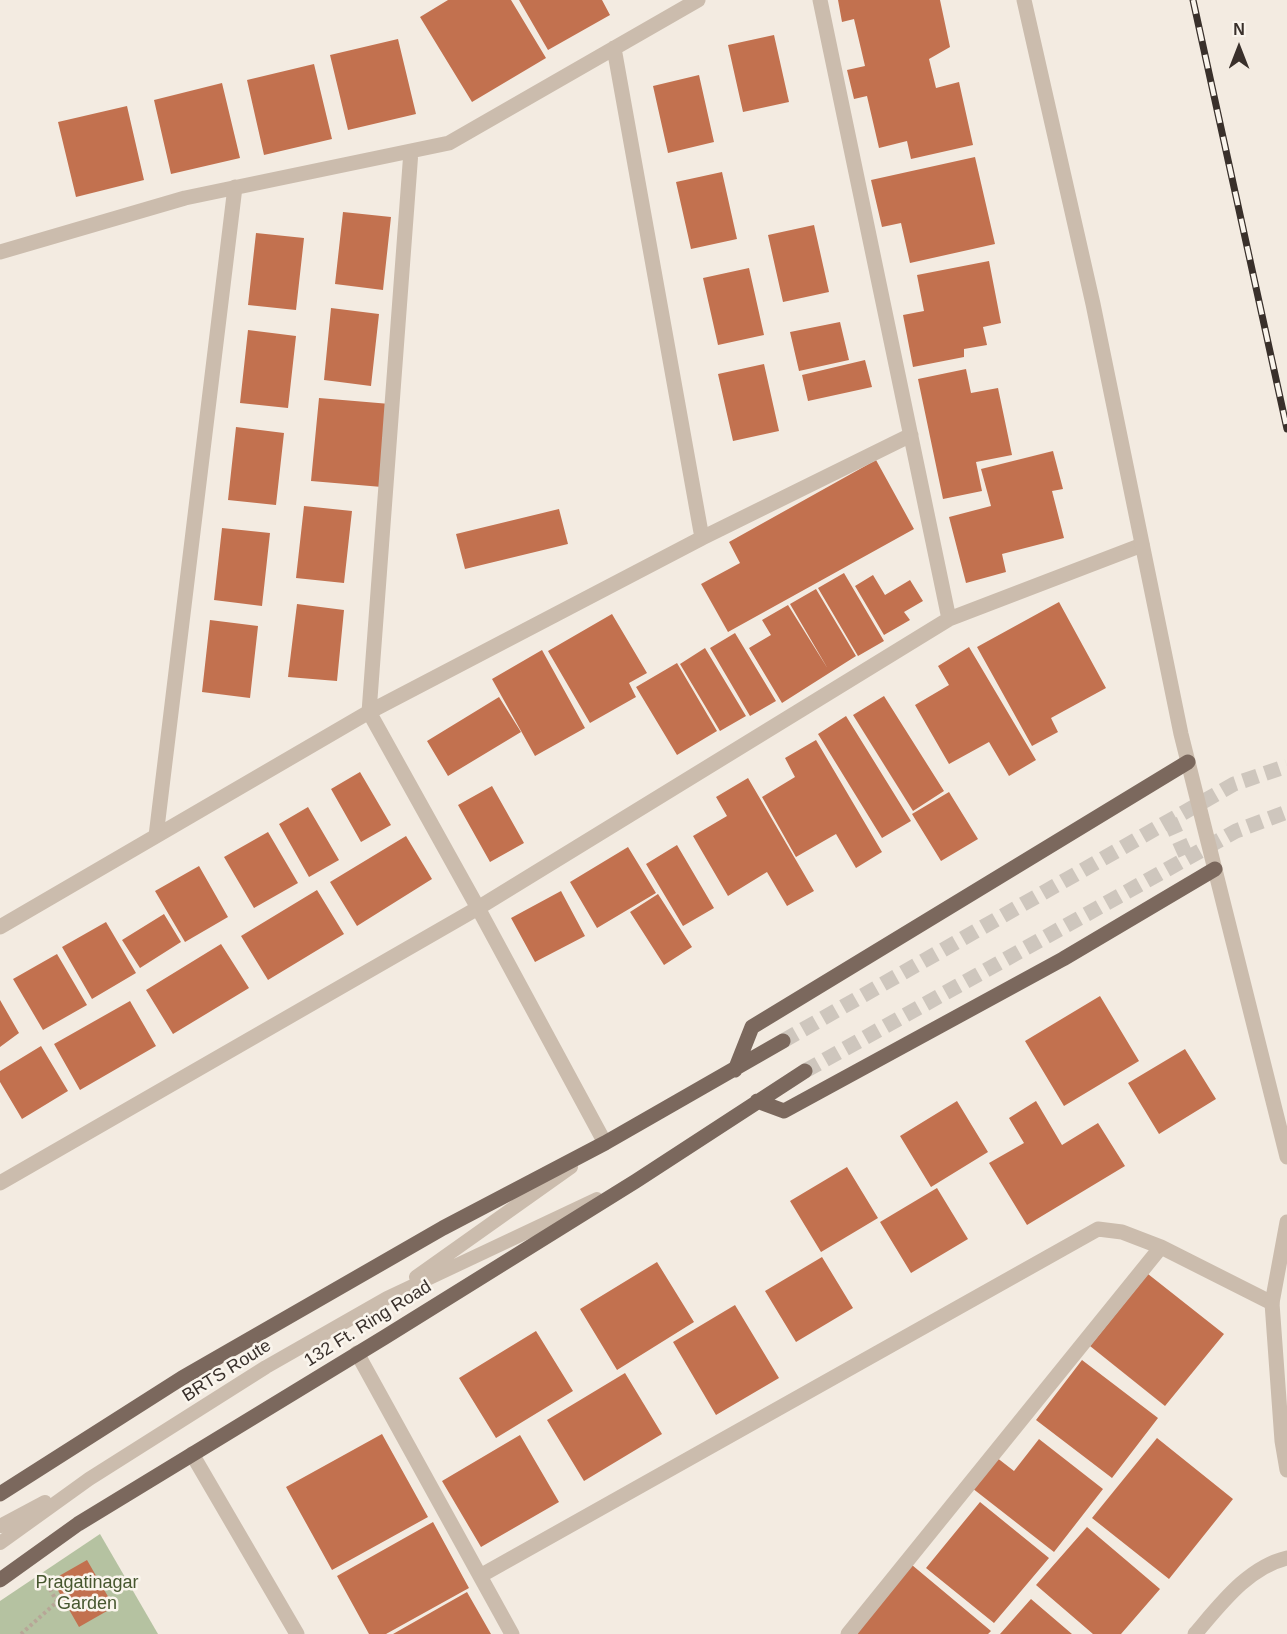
<!DOCTYPE html>
<html>
<head>
<meta charset="utf-8">
<style>
	body { margin:0 }
	#map { position:relative; width:1287px; height:1634px; overflow:hidden; background:#f3ebe1; font-family:Arial,sans-serif }
	canvas { display:block }
	.north { position:absolute; left:1209px; top:18px; width:60px; height:60px; -webkit-text-stroke:4px #faf5ed; paint-order:stroke; rotate:0deg; font-size:16px; font-weight:700; line-height:24px; text-align:center; color:#39302b }
	.north::after { content:''; display:block; margin:auto; width:21px; height:27px; background:#39302b; clip-path:polygon(50% 0,100% 100%,50% 72%,0 100%) }
</style>
</head>
<body>
<div id="map">
<canvas width="1287" height="1634"></canvas>
<div class="north">N</div>
</div>
<script>
const ctx = document.querySelector('canvas').getContext('2d');
ctx.lineJoin = 'round';
function fill(path, color) { ctx.fillStyle = color; ctx.fill(path, 'evenodd'); }
function strokePath(path, color, width, dash) { ctx.strokeStyle = color; ctx.lineWidth = width; ctx.lineCap = dash ? 'butt' : 'round'; ctx.setLineDash(dash || []); ctx.stroke(path); }
function label(font, color, halo, rows, align = 'center') {
  ctx.font = font + ' Arial,sans-serif'; ctx.lineWidth = 5; ctx.setLineDash([]); ctx.textBaseline = 'middle'; ctx.strokeStyle = halo; ctx.fillStyle = color; for (const [text, x, y, turn = 0] of rows) {
    ctx.save(); ctx.translate(x, y); ctx.rotate((+turn || 0) * Math.PI / 180); ctx.textAlign = isNaN(turn) ? turn : align; if (halo) ctx.strokeText(text, 0, 0); ctx.fillText(text, 0, 0); ctx.restore();
  }
}
const green = new Path2D(`
	M100 1534 158 1634H0V1601Z`);
const building = new Path2D(`
	M448 0H511L546 58 472 102 420 17Z
	M519 0H602L610 15 548 50Z
	M838 0H940L950 47 929 59 936 88 959 82 973 145 911 159 907 141 879 148 867 96 854 99 847 70 865 66 854 19 842 22Z
	M774 35 789 102 743 112 728 45Z
	M398 39 416 114 348 130 330 55Z
	M314 64 332 139 264 155 247 80Z
	M699 75 714 142 668 153 653 86Z
	M222 83 240 158 171 174 154 100Z
	M127 106 144 180 76 197 58 122Z
	M975 157 995 244 910 263 901 223 882 227 871 180Z
	M722 172 737 239 691 249 676 182Z
	M343 212 391 217 383 290 335 284Z
	M814 225 829 292 783 302 768 235Z
	M256 233 304 238 296 310 248 305Z
	M989 261 1001 323 983 327 987 345 964 349V357L913 367 903 315 924 311 917 275Z
	M749 268 764 335 718 345 703 278Z
	M331 308 379 314 371 386 324 380Z
	M840 322 849 360 799 371 790 332Z
	M248 330 296 336 288 408 240 403Z
	M865 360 872 387 808 401 802 375Z
	M764 364 779 431 733 441 718 374Z
	M966 369 971 393 998 388 1012 455 976 462 982 491 943 499 918 379Z
	M319 398 390 404 382 487 311 481Z
	M236 427 284 433 276 505 228 500Z
	M1053 451 1063 489 1052 491 1064 538 1002 554 1006 572 966 583 949 517 991 506 981 469Z
	M876 460 914 529 728 632 701 584 740 563 729 542Z
	M304 506 352 511 344 583 296 578Z
	M559 509 568 544 465 569 456 534Z
	M222 528 270 533 262 606 214 600Z
	M844 573 884 641 858 656 818 588Z
	M873 575 885 595 910 580 923 601 904 612 910 620 884 635 855 586Z
	M816 589 856 656 782 703 749 648 771 635 762 620 788 605 828 669 790 604Z
	M1059 602 1106 688 1051 718 1058 732 1032 746 977 647Z
	M297 604 344 610 337 681 288 677Z
	M612 614 647 673 629 683 636 697 590 723 548 651Z
	M210 620 258 626 250 698 202 692Z
	M735 633 776 701 750 716 710 648Z
	M969 647 1036 760 1009 776 989 742 949 764 915 705 949 685 938 666Z
	M705 648 746 716 720 731 680 664Z
	M542 650 585 728 535 756 492 679Z
	M677 663 717 731 677 755 636 687Z
	M884 696 944 791 913 811 853 715Z
	M499 697 521 732 448 776 427 741Z
	M846 716 911 821 882 838 818 734Z
	M816 740 882 852 856 868 836 834 796 857 762 797 795 777 785 758Z
	M360 772 391 825 361 842 331 789Z
	M748 778 814 891 787 906 767 872 728 896 693 836 727 816 716 797Z
	M492 786 524 843 490 862 458 805Z
	M949 792 978 839 941 861 912 814Z
	M308 807 339 860 309 877 279 824Z
	M268 832 298 883 254 908 224 857Z
	M406 836 432 879 357 926 330 882Z
	M677 845 714 908 683 926 646 864Z
	M628 847 656 893 597 928 570 882Z
	M199 866 228 917 185 942 155 891Z
	M317 890 344 934 268 980 241 936Z
	M561 891 585 936 535 962 511 918Z
	M658 894 692 947 664 965 630 912Z
	M164 914 181 942 140 968 122 940Z
	M106 922 136 973 92 999 62 947Z
	M221 944 249 988 173 1034 146 990Z
	M57 954 87 1005 43 1030 13 979Z
	M1100 996 1139 1061 1064 1106 1025 1041Z
	M0 1000 19 1033 0 1047Z
	M130 1001 156 1046 80 1090 54 1044Z
	M41 1046 68 1091 22 1119 0 1082V1071Z
	M1185 1049 1216 1099 1159 1134 1128 1083Z
	M957 1101 988 1152 931 1187 900 1136Z
	M1036 1101 1062 1145 1098 1123 1125 1166 1027 1225 989 1163 1024 1143 1009 1118Z
	M847 1167 878 1218 821 1252 790 1201Z
	M937 1188 968 1239 911 1273 880 1222Z
	M822 1257 853 1308 796 1342 765 1291Z
	M657 1262 694 1322 617 1370 580 1309Z
	M1148 1274 1224 1334 1165 1406 1090 1346Z
	M735 1305 779 1378 716 1415 673 1342Z
	M536 1331 573 1391 496 1438 459 1378Z
	M1082 1360 1158 1418 1112 1478 1036 1420Z
	M625 1373 662 1434 584 1481 547 1420Z
	M382 1434 428 1517 332 1570 286 1487Z
	M520 1435 559 1502 481 1547 442 1481Z
	M1157 1438 1233 1499 1169 1579 1092 1518Z
	M1039 1439 1103 1489 1054 1552 972 1488 996 1457 1014 1471Z
	M980 1502 1049 1558 994 1623 926 1568Z
	M433 1522 469 1588 386 1634H369L337 1576Z
	M1087 1527 1160 1589 1121 1634H1093L1036 1585Z
	M87 1560 114 1607 79 1627 52 1580Z
	M912 1565 991 1631 988 1634H858L856 1632Z
	M467 1592 491 1634H393Z
	M1031 1599 1072 1634H1000Z`);
const primaryTunnel = new Path2D(`
	M1170 820 1187 858
	M783 1041 1234 784 1287 766
	M805 1071 1236 831 1287 812`);
const path = new Path2D(`
	M21 1634 57 1602 43 1576`);
const service = new Path2D(`
	M416 1277 571 1167
	M0 1526 45 1502
	M0 1543 89 1479 266 1367 387 1298 597 1199`);
const minor = new Path2D(`
	M0 252 185 198 449 143 698 0
	M702 538 911 435
	M949 619 1142 545
	M369 712 702 538 614 48
	M369 712 411 151
	M156 836 235 187
	M0 927 369 712 478 908 0 1183
	M605 1143 478 908 949 619 820 0
	M357 1353 512 1634
	M192 1454 297 1634
	M480 1576 1098 1229 1122 1232 1161 1247
	M848 1634 1161 1247 1272 1303
	M1195 1634C1220 1605 1248 1567 1287 1558`);
const tertiary = new Path2D(`
	M1024 0 1093 304 1181 734 1287 1157
	M1287 1222 1272 1303 1282 1441 1287 1470`);
const primary = new Path2D(`
	M735 1070 752 1027 1188 762
	M757 1101 784 1111 1063 959 1215 869
	M0 1494 182 1378 443 1228 605 1143 783 1041
	M0 1580 78 1524 385 1337 636 1181 805 1071`);
const rail = new Path2D(`
	M1193 0 1287 429`);
const streetNames = [
	["132 Ft. Ring Road",368,1324,-32],
	["BRTS Route",227,1371,-32]
];
const parkNames = [
	["Pragatinagar",87,1583],
	["Garden",87,1604]
];
fill(green, '#b5c2a1');
fill(building, '#c2714f');
strokePath(primaryTunnel, '#cec6bd', 15, [15, 8]);
strokePath(path, '#b7a697', 4, [3, 3]);
strokePath(service, '#cbbcad', 14);
strokePath(minor, '#cbbcad', 15);
strokePath(tertiary, '#cbbcad', 15);
strokePath(primary, '#7b685d', 15);
strokePath(rail, '#39302b', 7);
strokePath(rail, '#faf5ed', 4.5, [14]);
label('18px', '#39302b', '#faf5ed', streetNames);
label('18px', '#47572f', '#faf5ed', parkNames);
</script>
</body>
</html>
